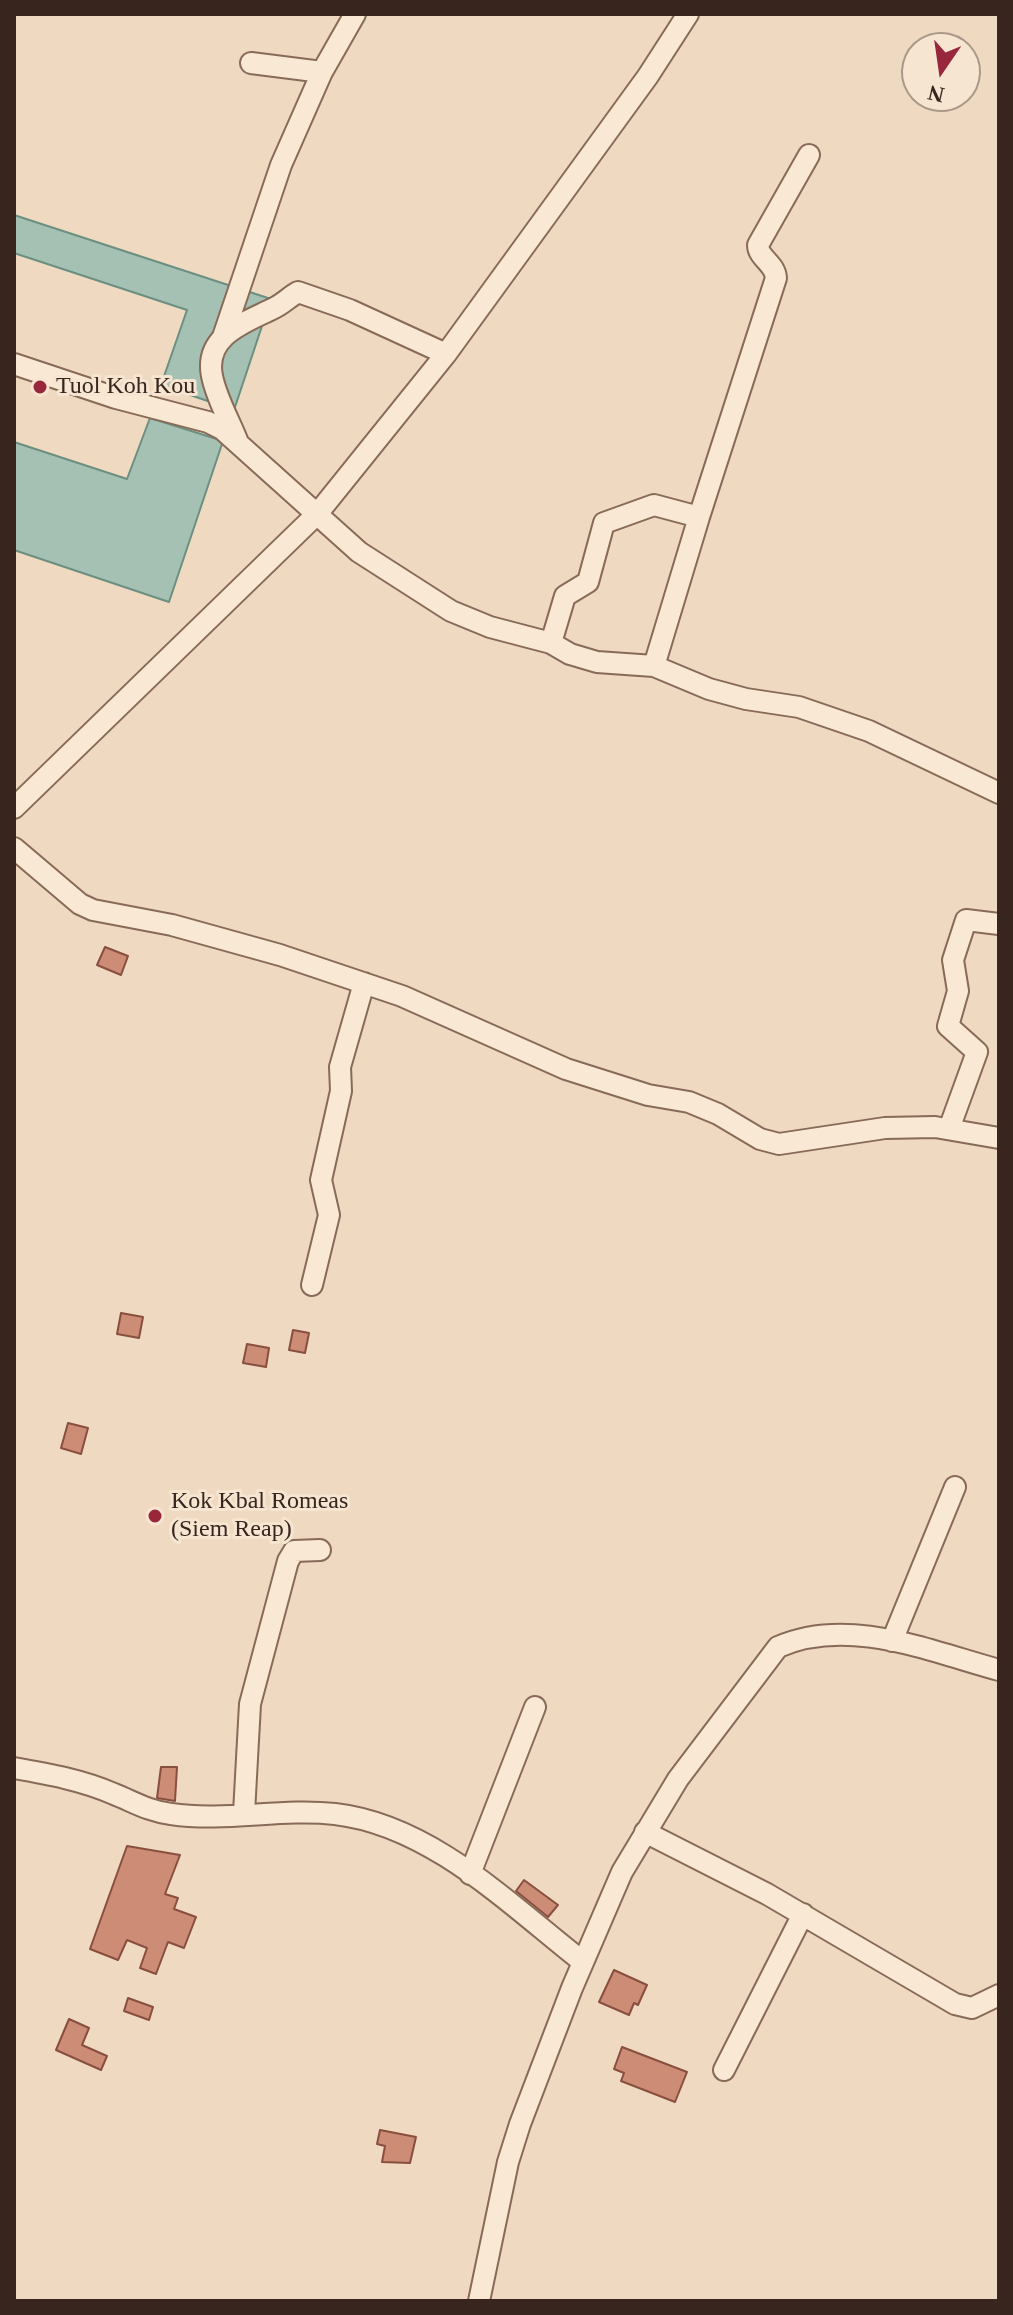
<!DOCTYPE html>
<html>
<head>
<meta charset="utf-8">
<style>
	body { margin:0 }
	#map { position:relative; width:1013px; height:2315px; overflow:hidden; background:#efd9c1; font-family:Georgia,serif }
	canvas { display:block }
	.frame { position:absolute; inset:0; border:16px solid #38251d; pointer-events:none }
	.north { position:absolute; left:901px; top:32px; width:80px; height:80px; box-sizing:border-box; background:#f6e5d1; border:2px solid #aa9889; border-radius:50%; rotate:193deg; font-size:22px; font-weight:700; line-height:32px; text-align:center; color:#38251d }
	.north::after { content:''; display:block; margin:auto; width:28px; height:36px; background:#98273b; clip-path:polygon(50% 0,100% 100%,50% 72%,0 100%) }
</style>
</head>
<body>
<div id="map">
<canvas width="1013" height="2315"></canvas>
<div class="frame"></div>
<div class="north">N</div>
</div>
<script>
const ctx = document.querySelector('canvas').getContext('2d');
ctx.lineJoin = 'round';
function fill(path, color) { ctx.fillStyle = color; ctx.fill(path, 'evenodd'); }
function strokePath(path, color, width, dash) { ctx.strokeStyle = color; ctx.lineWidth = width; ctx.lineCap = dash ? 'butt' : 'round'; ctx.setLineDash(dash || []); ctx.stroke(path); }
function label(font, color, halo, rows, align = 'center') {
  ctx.font = font + ' Georgia,serif'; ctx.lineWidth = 6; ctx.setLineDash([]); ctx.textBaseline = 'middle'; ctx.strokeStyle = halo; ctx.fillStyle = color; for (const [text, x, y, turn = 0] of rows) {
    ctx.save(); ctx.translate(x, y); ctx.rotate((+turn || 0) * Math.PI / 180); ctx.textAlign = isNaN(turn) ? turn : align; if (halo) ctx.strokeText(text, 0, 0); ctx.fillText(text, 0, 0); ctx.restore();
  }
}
const water = new Path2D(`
	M14 215 271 299 234 410 161 385 187 310 14 253Z
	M150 418 223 441 169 602 14 550V442L127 479Z`);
const building = new Path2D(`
	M105 947 128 956 121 975 97 965Z
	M121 1313 143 1317 139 1338 117 1334Z
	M293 1330 309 1333 305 1353 289 1350Z
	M247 1344 269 1348 266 1367 243 1363Z
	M68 1423 88 1428 81 1454 61 1448Z
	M161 1767H177L175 1801 157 1798Z
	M127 1846 180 1855 165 1894 178 1898 174 1909 196 1917 184 1948 168 1942 156 1974 140 1968 147 1948 127 1940 118 1960 90 1949Z
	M524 1880 558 1905 548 1917 516 1891Z
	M614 1970 647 1985 638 2005 634 2003 629 2015 599 2002Z
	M128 1998 153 2007 149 2020 124 2011Z
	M69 2019 89 2028 82 2045 107 2056 101 2070 56 2050Z
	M622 2047 687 2072 675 2102 621 2081 624 2073 614 2069Z
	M380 2130 416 2137 410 2163 382 2162 385 2146 377 2144Z`);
const street = new Path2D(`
	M251 63 322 72 355 14
	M223 337 281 165 322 72
	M14 364 116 398 208 422 222 429 359 552 451 611 490 627 551 643 570 654 597 662 654 666 709 689 746 699 799 707 869 731 999 793
	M237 440C229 420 216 397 212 376 204 336 244 323 272 309 282 305 289 297 298 292L350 310 446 354
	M551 643 565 596 588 582 604 523 654 505 699 517 776 278C775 263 758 258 758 245L809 155
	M654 666 699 517
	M14 808 318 513 446 354 648 76 688 14
	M14 848 80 904 93 910 172 925 280 955 402 996 566 1069 648 1095 689 1102 718 1114 760 1139 779 1144 885 1128 935 1127 999 1138
	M949 1129 977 1052 948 1026 958 991 953 960 966 920 999 924
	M312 1285 329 1215 321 1180 341 1091 340 1067 364 983
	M892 1641 955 1487
	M14 1768C48 1774 82 1780 114 1794 134 1802 148 1811 171 1814 225 1822 281 1808 335 1814 431 1825 510 1905 583 1962
	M244 1813 250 1704 288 1561 294 1551 320 1550
	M645 1832 767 1894 955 2004 972 2008 999 1995
	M470 1874 535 1707
	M724 2070 803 1914
	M479 2301 508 2162 520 2124 572 1988 622 1872 678 1779 778 1647C848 1616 929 1651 999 1670`);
const markers = [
	[40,387,8,"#98273b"],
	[155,1516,8,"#98273b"]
];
const poiNames = [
	["Tuol Koh Kou",56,387],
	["Kok Kbal Romeas",171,1502],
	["(Siem Reap)",171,1530]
];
fill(water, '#a4c1b3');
strokePath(water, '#6b8f80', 2);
fill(building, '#cd8c76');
strokePath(building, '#884f3e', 2);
strokePath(street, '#886a58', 24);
strokePath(street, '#f9e8d4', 20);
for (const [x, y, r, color] of markers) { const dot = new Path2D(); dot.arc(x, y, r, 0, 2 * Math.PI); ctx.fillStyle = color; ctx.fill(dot); strokePath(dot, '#f6e5d1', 3); }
label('24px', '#38251d', '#f6e5d1', poiNames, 'left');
</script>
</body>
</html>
